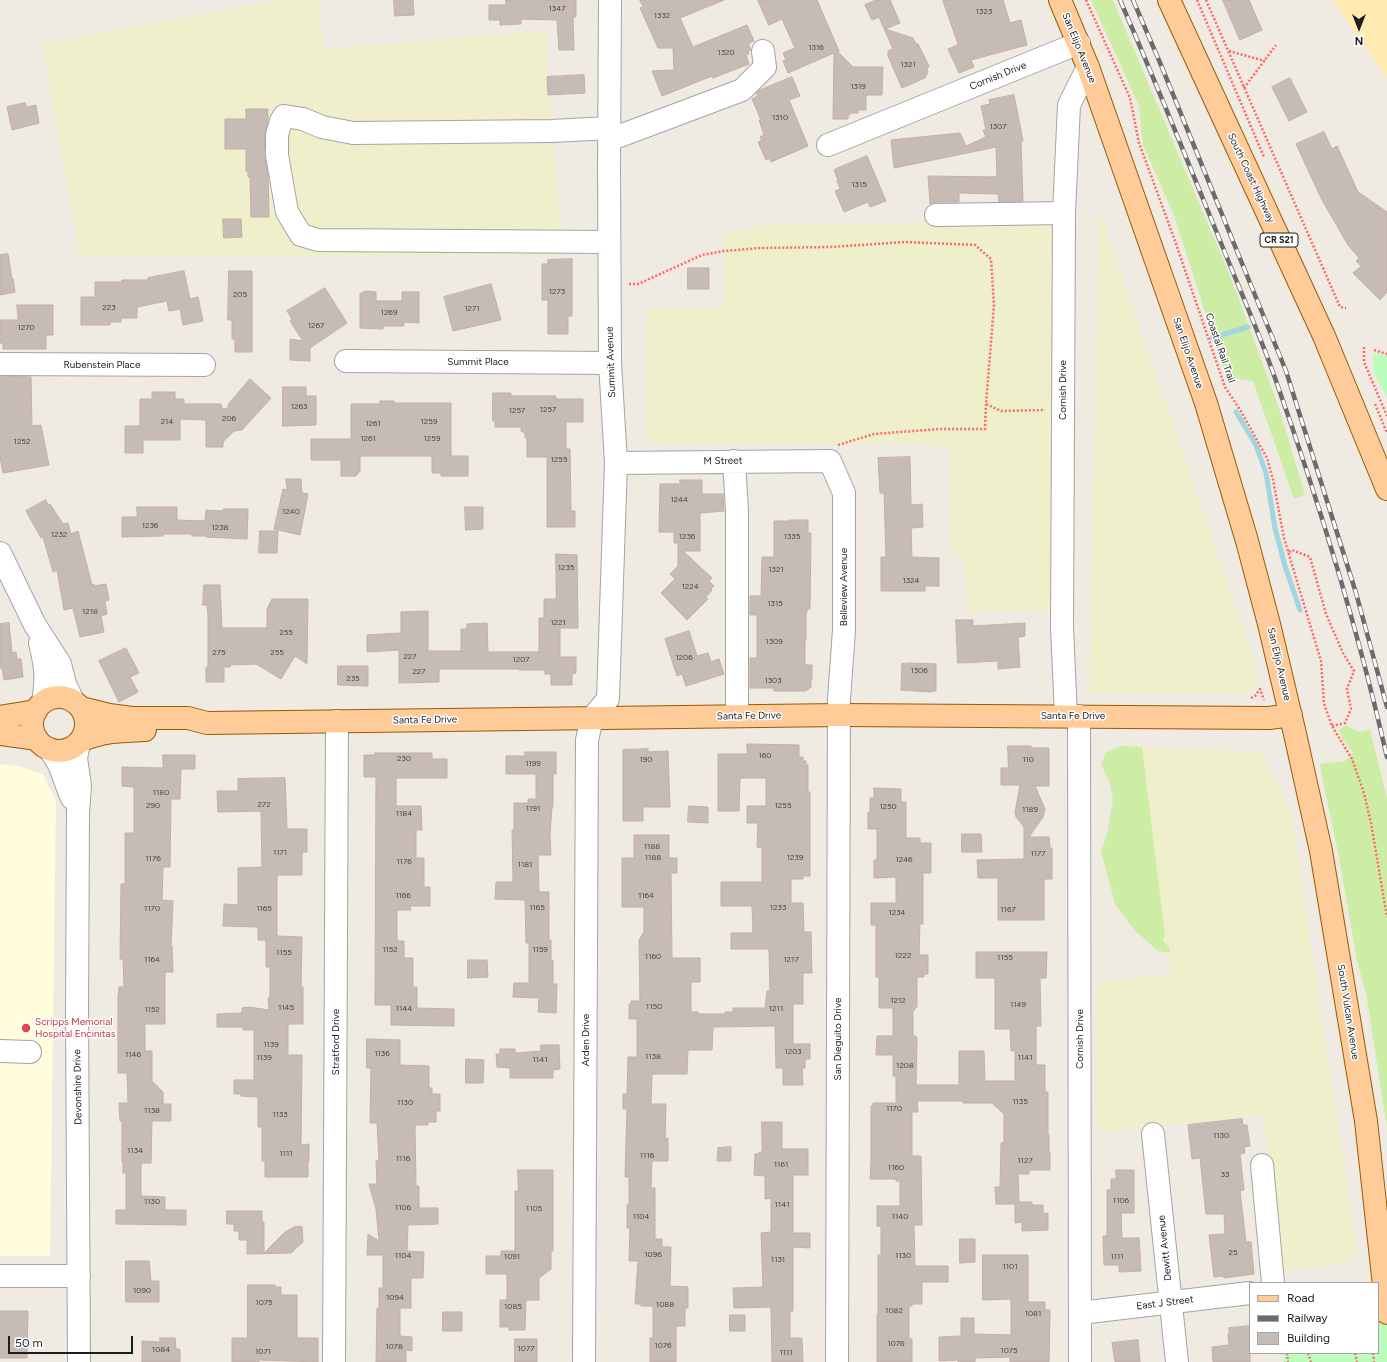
<!DOCTYPE html>
<html>
<head>
<meta charset="utf-8">
<style>
	body { margin:0 }
	#map { position:relative; width:1387px; height:1362px; overflow:hidden; background:#efeae2; font-family:Figtree,sans-serif }
	canvas { display:block }
	.legend { position:absolute; left:1249px; top:1282px; width:130px; height:72px; box-sizing:border-box; background:#fff; border:1px solid #a5a5a5; margin:0; padding:5px 7px; list-style:none; font-size:12px; color:#1d1d1d }
	.legend li { display:flex; align-items:center; gap:8px; height:20px }
	.legend b { width:20px; border:1px solid #a5a5a5 }
	.north { position:absolute; left:1339px; top:8px; width:40px; height:40px; -webkit-text-stroke:3px #fff; paint-order:stroke; rotate:180deg; font-size:11px; font-weight:700; line-height:16px; text-align:center; color:#1d1d1d }
	.north::after { content:''; display:block; margin:auto; width:14px; height:18px; background:#1d1d1d; clip-path:polygon(50% 0,100% 100%,50% 72%,0 100%) }
	.scale { position:absolute; left:8px; top:1336px; width:125px; height:18px; box-sizing:border-box; border:2px solid #1d1d1d; border-top:0; padding-left:5px; font-size:12px; line-height:14px; white-space:nowrap; color:#1d1d1d; -webkit-text-stroke:3px #fff; paint-order:stroke }
</style>
</head>
<body>
<div id="map">
<canvas width="1387" height="1362"></canvas>
<ul class="legend">
<li><b style="height:5px;background:#ffcb98"></b>Road</li>
<li><b style="height:5px;background:#6b6b6b"></b>Railway</li>
<li><b style="height:11px;background:#c7bcb5"></b>Building</li>
</ul>
<div class="north">N</div>
<div class="scale">50 m</div>
</div>
<script>
const ctx = document.querySelector('canvas').getContext('2d');
ctx.lineJoin = 'round';
function fill(path, color) { ctx.fillStyle = color; ctx.fill(path, 'evenodd'); }
function strokePath(path, color, width, dash) { ctx.strokeStyle = color; ctx.lineWidth = width; ctx.lineCap = dash ? 'butt' : 'round'; ctx.setLineDash(dash || []); ctx.stroke(path); }
function label(font, color, halo, rows, align = 'center') {
  ctx.font = font + ' Figtree,sans-serif'; ctx.lineWidth = 3; ctx.setLineDash([]); ctx.textBaseline = 'middle'; ctx.strokeStyle = halo; ctx.fillStyle = color; for (const [text, x, y, turn = 0] of rows) {
    ctx.save(); ctx.translate(x, y); ctx.rotate((+turn || 0) * Math.PI / 180); ctx.textAlign = isNaN(turn) ? turn : align; if (halo) ctx.strokeText(text, 0, 0); ctx.fillText(text, 0, 0); ctx.restore();
  }
}
const education = new Path2D(`
	M0 764 18 766 43 774 56 801 50 1256H0Z`);
const farmland = new Path2D(`
	M278 0H319L323 49 545 31 563 255 80 257 42 44Z
	M1099 209 1260 678 1250 693H1089Z
	M1041 218 1058 227 1054 610 969 612 963 555H950V449L913 443H646V308H724V235L769 223H914Z
	M1142 747 1261 752 1292 815 1357 1254 1342 1264 1283 1271 1263 1115 1097 1133V982L1169 974 1170 953V949L1163 940Z`);
const grass = new Path2D(`
	M1091 0H1113L1233 283 1280 411 1305 495 1294 499 1253 381 1226 377 1174 215 1143 145 1139 106Z
	M1345 725 1359 732 1370 730 1387 798V1127L1366 993 1357 961 1338 852 1321 772 1320 764 1345 761 1353 753 1342 738 1339 730Z
	M1120 746 1142 747 1162 911 1165 935 1163 940 1170 949V953L1158 951 1135 931 1115 904 1101 851 1107 834 1113 800 1110 783 1101 764 1106 753Z`);
const sand = new Path2D(`
	M1333 0H1387V79Z`);
const park = new Path2D(`
	M1375 353 1387 356V398C1381 385 1367 366 1375 353Z
	M1378 1283 1387 1301V1362H1284L1283 1353H1378Z`);
const stream = new Path2D(`
	M1212 338 1248 327
	M1236 412 1256 445 1266 473 1275 528 1285 566 1300 610`);
const building = new Path2D(`
	M394 0H413L414 15 395 16Z
	M506 0H576V17H573L574 50H559L557 20 521 19V24L500 25V20H489V5H506Z
	M640 0H724L680 18 693 47 747 25 754 41 748 44 751 50 748 51 749 54 746 55 749 64 713 78 712 76 662 96 652 71 674 70 673 48H658L640 8 643 7Z
	M758 0H817L839 51 838 52 853 67H883L882 95H866V110H858V113H850V115H848V119H833L834 53 788 73 783 61 786 60 783 53 795 48 782 19 769 25Z
	M876 0H890L900 23 885 29 913 38 915 43 918 44 929 66 927 69 928 72 925 78 902 88 888 56V51L893 49 879 17 872 20 865 5Z
	M943 0H1003L1010 23 1021 20 1027 45 971 60 974 67 959 73 948 49 958 45Z
	M1223 0H1249L1262 30 1240 40Z
	M584 75 585 93 548 95 547 77Z
	M792 77 800 96 789 100 808 146 771 162 769 158 766 160 758 142 762 140 760 137 764 135 759 120H761L752 99 758 96 756 93 758 91Z
	M1290 78 1307 112 1289 121 1272 87Z
	M1014 95 1023 141H1021L1023 201 999 202 998 194 959 193V202H936L930 204 928 176 997 177 996 147 894 168 891 140 960 133 966 146 986 137 983 130H986L981 106 990 104 989 100Z
	M25 103 26 106 27 107 36 105 39 123 12 130 7 107Z
	M246 109H268V122L265 135 264 155 268 173 269 217H251L250 177H248V171H246V149H225V119H246Z
	M1324 132 1332 149 1337 146 1358 192 1387 212V292L1380 300 1353 273 1361 266 1356 261 1359 258 1348 245 1322 200 1296 144Z
	M867 156 886 201 870 207 868 202 844 212 835 191 840 189 837 181 838 180 834 170Z
	M223 219H241L242 237 224 238Z
	M8 254 12 279H13L15 292 0 295V255Z
	M572 259V316H568V334H548V300H542V264H548V260Z
	M688 268H709V289H688Z
	M184 271 190 299 198 297 203 321 183 325 180 309 169 311 167 301 137 307V318H121V322H110V325H81V297H95V282H122V280H148V278Z
	M229 271H252V352H235V339H232V320H228Z
	M491 284 501 320 453 331 444 297Z
	M325 288 347 323 310 348V361L290 360V339L303 341 290 321 292 319 287 311Z
	M366 291 376 292V301H402V292H419V323L404 322V326H383V329L360 328V294Z
	M17 305H53V335H46V349H3V343H0V320H18Z
	M0 376 31 377 32 426 41 425 49 465 3 473 0 457Z
	M250 379 271 398 242 430 234 431 223 442V447H206V420L180 419V440H143V453H125V426H140V399H152V392H175V399H184V404H221L222 409 228 408V405Z
	M283 387H306V396H316V425L283 426Z
	M493 393H511V396H556V399H583V422H566V449H570L571 511H575V527H547V457H527V438H525V433L521 431V427H495V421H493Z
	M380 401H394V403H451V456H468V476H441V473H432V456H360V471L356 476H341V460H311V439H351V404H380Z
	M910 457 911 505 922 504 923 527 911 528 912 557 939 558V586H925V591H881V557H886L884 493H880L878 458Z
	M286 479H301L302 493 308 494 300 535 274 529 283 489 287 490Z
	M680 480H702V494H723L724 511 700 513V551H683L712 578 709 581 714 586 711 589 712 590 706 597 708 599 687 620 661 593 675 579 670 574 678 566V543H674V532H659L660 484H680Z
	M46 500 48 505 50 504 63 524 68 523 71 534 78 531 92 585 94 584V586L106 584 109 600 105 601 107 614 101 616 104 632 80 637 73 608 64 610 57 570 53 572 43 537 41 538 26 511Z
	M137 507H177V520L205 521 206 510 223 511V509H248L247 539 206 537V536H192V534H163V536L122 537V517H137Z
	M465 507H483V529L466 530Z
	M790 520H808V533H811L810 609H807V613H806V640H805V665H812V679H811V687L806 691H774V688H750V658H757V615H750V596H761L762 557H774V521H790Z
	M260 531H278L277 553H259Z
	M556 554 577 555 578 628H560V657H576V673L572 674V685H551V674H545V670H519V669H439V682L399 683V650L367 652V635L401 633V612L428 611V651H461V629H467V624L487 623 488 652H539V618H544V599H556Z
	M204 585H220L222 628H267V609L272 599H308L307 664 295 656 281 679 256 664 230 665V667H224V682H206V667H208V616L207 605H203Z
	M956 620H973V626L1025 623V636L1018 637 1020 667 998 669V661L958 663Z
	M9 623 12 653 16 652 17 659H21L23 677 4 680 2 668H0V624Z
	M689 631 697 656 708 653 711 662 719 659 724 674 686 686 682 674 677 676 665 639Z
	M126 648 139 673 130 677 138 692 119 702 99 661Z
	M910 663 936 664V691H932V692L901 690 902 664Z
	M338 666H368V686L338 685Z
	M747 744 799 745V757H803V761H806V765H808V792H810V876H803V879H791V903H803L804 932H811L812 973H803V1004H793V1044H810V1059H805V1068H802L803 1085H783V1068H776L775 1026 713 1027 712 1050H688L687 1074H652L651 1104H666L665 1138H668V1161H652L651 1188H655V1239H662V1247H671L670 1286 688 1287V1308H685V1326H676V1362H650V1338H653V1306H641V1304H635L638 1261H629L630 1228H627V1205H629V1177H625L627 1109H623V1094H627L628 1057H637V1019H629V1004H631V1001H640L639 940 644 932V907H622V858H634V835H669V858H677V873H671L672 958H700V982H691V1012H698V1014H725V1012H733V1008H765L767 991H770L769 949H731V933H753L752 906H721V882H762V848L757 847 758 823H747V806H766V778H740L739 811H718V754H747Z
	M1008 746H1031V748H1049V786H1035L1045 809 1043 817 1029 837H1049L1050 848H1052V879H1044V920H998V878H978L977 860 1024 859V827L1016 817 1015 812 1020 785H1001V768H1008Z
	M648 749V752L668 751 670 807H643V821H623V750Z
	M525 752H556V774H553V807H552L550 835 551 855H538L539 892H549V940H551V960H553V984H557L556 1013 538 1012 539 998 513 997 514 983H529V943H526L525 900 495 899 496 882H513L512 830H514V803H528V799H536V774H506V756H525Z
	M375 753H432V759H447V778H396V806H421L422 830H416V858H424V887H430V906H410L411 910H397V941H404V958H413V987H417V1008L454 1009V1026L391 1025V1005H375L376 778 375 777H364V755H375Z
	M163 755H195V769H181L180 799H171L170 867H163L162 900 173 901 171 946H172L173 972H165V1024H145V1051H152V1081L163 1092V1104H171V1121H152L151 1163H141V1196L165 1197V1210H186V1225L116 1224V1210H126V1173H123V1162H122V1121H120L119 1103H128L127 1073H118V997L119 987H124L123 959H120L121 884H125V833H134V787L122 786V767L163 768Z
	M285 778 287 829H307V852H302V875H277V936L302 937 301 987H303V1024H288V1055H302L301 1145 309 1144V1161H308V1177H265V1161H262V1127H258V1097L241 1096V1094H234V1080H254V1030H243V1027H217V1014L242 1013V1008L249 1007 269 1010 268 998H270V967H266V940H258V927L223 926 224 904 238 905V868L262 867 261 811 218 812 217 791H238V779Z
	M874 788 901 789V802H906V838H920V843H931V873H923V924H920L919 955H928V974H924V977H917V1007H915V1010H913V1036H916L917 1039 916 1085H959V1051H984L985 1081H1015V1051H1011L1010 1029H995V978H976V952H1047L1046 978H1040L1041 1026H1036V1065H1045V1092H1048V1135H1049V1152H1050V1170H1029V1174H1018L1019 1202H1032V1205H1043V1214L1048 1213V1230L1022 1231V1222L1015 1223V1204H996L995 1187H1000L1001 1143H1004V1114L992 1103H963V1101H917L918 1112H912V1156H921L922 1225H914L915 1266H948V1282H922V1304H912V1306H909V1339H912V1362H877V1315H878V1255H881V1226H877V1206H900V1181H896V1179H870L871 1161V1106H873V1103H896V1076H893V1055H876L877 1036H893V1008H879V977H876V925H871V903H896V877L874 878V860H877V829H868V812H870V798H874Z
	M689 806 708 807V823L688 822Z
	M962 834H981L982 852H962Z
	M468 960H487L488 977 468 978Z
	M367 1039 400 1040V1065L429 1066V1088H432V1094H440V1111H436V1122H428V1125H415L416 1186H419V1208H438V1224L408 1225 407 1251 424 1252 423 1278H411V1308H400V1336L412 1337V1351L406 1350V1362H376L377 1308H379V1288H383V1255H367L368 1234 379 1241 376 1209 369 1184H377L376 1161H379L377 1123H370L371 1068H367Z
	M541 1045H559L560 1069 553 1070V1078H510V1068L497 1067 496 1054H500V1049H515V1053L541 1051Z
	M466 1059 484 1060 483 1083H466Z
	M1242 1119 1243 1125H1247L1250 1146 1244 1147 1245 1153 1240 1154 1244 1190 1240 1191 1246 1242H1251L1254 1274 1224 1278 1223 1276 1214 1277 1209 1235 1225 1234 1224 1214H1206L1200 1158 1192 1159 1188 1125Z
	M762 1122H782V1149H808V1175H793V1233H810V1248L793 1247V1311H790V1338H802L803 1362H772L771 1307 734 1308 733 1288 763 1287 761 1233 771 1232V1198L765 1199V1176L754 1175 755 1154H759V1152H762Z
	M731 1147V1161H717L718 1148Z
	M518 1170H553V1251H551V1269L539 1278V1300H526L525 1330H509V1327H500V1300H507V1274H486V1256H501V1251H515V1191H518Z
	M1116 1170H1134V1213H1121L1122 1238H1139L1141 1271 1119 1272V1265H1104L1103 1236H1107V1190H1111V1179H1116Z
	M227 1211H262V1222H264V1253L285 1232 294 1227 302 1226 303 1242 291 1253 247 1254V1240H239V1231H234V1224H227Z
	M960 1239H975V1262L960 1263Z
	M983 1255H1028V1302H1045V1310H1050L1049 1362H1010V1357L975 1358V1362H958V1360L939 1361V1337L961 1336V1318H974V1334L1011 1335V1299L983 1300Z
	M126 1261H149L151 1281H159V1302H126Z
	M248 1285H275V1287H281V1295H297V1338H318V1362L259 1360V1362H232V1338H247Z
	M0 1311H28L27 1358H0Z
	M443 1312H462V1331H443Z
	M730 1315H745V1331H730Z
	M1250 1326V1362H1213L1212 1347 1229 1345 1228 1334H1229V1328Z
	M160 1338H175L176 1349H180V1362H142V1341L160 1342Z
	M515 1339H537V1362H515Z
	M1138 1340 1140 1362H1115L1112 1343Z`);
const path = new Path2D(`
	M1086 0 1130 98 1139 143 1174 238 1225 387 1242 413 1267 458 1273 480 1284 538 1321 661 1324 704 1332 726 1352 759 1364 793 1371 823 1387 917
	M1197 0 1264 157
	M1206 0 1340 307 1346 308
	M1229 51 1265 61
	M1244 88 1276 45
	M629 284H638L702 255 724 251 760 248 831 247 905 242 975 245 991 259 994 305 986 404 1001 411 1045 410
	M1364 347V362L1387 416
	M1374 350 1387 354
	M1375 404 1387 433
	M838 445 874 434 940 429H985L986 404
	M1289 552 1292 550 1310 557 1326 614 1343 653 1354 671 1347 689 1351 709 1345 723 1332 726
	M1251 698 1255 696 1260 689 1264 700
	M1287 1353 1288 1362
	M1308 1353 1311 1362
	M1355 1353 1357 1362
	M1373 1353 1374 1362`);
const minor = new Path2D(`
	M609 128 552 131 353 133 322 127 303 119 284 116 281 121 277 135V155L287 212 301 235 318 240 609 242
	M609 140 742 90 765 67 763 51
	M828 145 1079 43
	M936 215 1064 213
	M346 361 610 363
	M0 364 204 365
	M734 461 737 511V716
	M616 463 830 461 844 493V630L839 699 837 1362
	M0 553 35 625 60 664 65 684 73 701
	M40 643C46 668 47 678 43 702
	M1066 716 1062 627 1064 213 1069 105 1088 67
	M1079 716 1080 1362
	M79 743 76 758 80 786 78 812 77 1013 79 1362
	M49 749C63 766 63 779 72 798
	M0 1051 30 1052
	M1153 1134 1177 1362
	M1262 1165 1273 1283
	M0 1276H79
	M1080 1313 1250 1293
	M334 1362 337 721
	M584 1362 587 740 592 718 608 699 616 463 610 363 609 169 610 0`);
const major = new Path2D(`
	M1060 0 1088 67 1206 403 1247 541 1269 624 1295 734 1321 851 1366 1121 1387 1313
	M1169 0 1324 336 1387 489
	M32 724a27 27 0 1 1 54 0a27 27 0 1 1-54 0Z
	M81 708 109 715 132 718H188L207 723 840 715 1269 718 1291 715
	M0 717 36 711
	M0 734 37 739
	M80 741C103 731 120 731 145 730`);
const rail = new Path2D(`
	M1120 0C1155 80 1188 162 1221 243 1239 288 1259 332 1275 378 1319 502 1358 629 1387 757
	M1133 0 1161 65 1286 371 1356 593 1387 707`);
const markers = [
	[26,1028,5,"#e0444e"]
];
const numberNames = [
	["1347",557,9],
	["1323",984,12],
	["1332",662,16],
	["1316",816,48],
	["1320",726,53],
	["1321",908,65],
	["1319",858,87],
	["1310",780,118],
	["1307",998,127],
	["1315",859,185],
	["1273",557,292],
	["205",240,295],
	["223",109,308],
	["1271",472,309],
	["1269",389,313],
	["1267",316,326],
	["1270",26,328],
	["1263",299,407],
	["1257",548,410],
	["1257",517,411],
	["206",229,419],
	["214",167,422],
	["1259",429,422],
	["1261",373,424],
	["1261",368,439],
	["1259",432,439],
	["1252",22,442],
	["1255",559,460],
	["1244",679,500],
	["1240",291,512],
	["1236",150,526],
	["1238",220,528],
	["1232",59,535],
	["1236",687,537],
	["1335",792,537],
	["1235",566,568],
	["1321",776,570],
	["1324",911,581],
	["1224",690,587],
	["1315",775,604],
	["1218",90,612],
	["1221",558,623],
	["255",286,633],
	["1309",774,642],
	["275",219,653],
	["255",277,653],
	["227",410,657],
	["1206",684,658],
	["1207",521,660],
	["1306",919,671],
	["227",419,672],
	["235",353,679],
	["1303",773,681],
	["160",765,756],
	["230",404,759],
	["190",646,760],
	["110",1028,760],
	["1199",533,764],
	["1180",161,793],
	["272",264,805],
	["290",153,806],
	["1255",783,806],
	["1250",888,807],
	["1191",533,809],
	["1189",1030,810],
	["1184",404,814],
	["1188",652,847],
	["1171",280,853],
	["1177",1038,854],
	["1188",653,858],
	["1239",795,858],
	["1176",153,859],
	["1246",904,860],
	["1176",404,862],
	["1181",525,865],
	["1166",403,896],
	["1164",646,896],
	["1165",537,908],
	["1233",778,908],
	["1170",152,909],
	["1165",264,909],
	["1167",1008,910],
	["1234",897,913],
	["1152",390,950],
	["1159",540,950],
	["1155",284,953],
	["1222",903,956],
	["1160",653,957],
	["1155",1005,958],
	["1164",152,960],
	["1217",791,960],
	["1212",898,1001],
	["1149",1018,1005],
	["1150",654,1007],
	["1145",286,1008],
	["1144",404,1009],
	["1211",776,1009],
	["1152",152,1010],
	["1139",271,1045],
	["1203",793,1052],
	["1136",382,1054],
	["1146",133,1055],
	["1138",653,1057],
	["1139",264,1058],
	["1141",1025,1058],
	["1141",540,1060],
	["1208",905,1066],
	["1135",1020,1102],
	["1130",405,1103],
	["1170",894,1109],
	["1138",152,1111],
	["1133",280,1115],
	["1130",1221,1136],
	["1134",135,1151],
	["1111",286,1154],
	["1116",647,1156],
	["1116",403,1159],
	["1127",1025,1161],
	["1161",781,1165],
	["1160",896,1168],
	["33",1225,1175],
	["1106",1121,1201],
	["1130",152,1202],
	["1141",782,1205],
	["1106",403,1208],
	["1105",534,1209],
	["1104",641,1217],
	["1140",900,1217],
	["25",1233,1253],
	["1096",653,1255],
	["1104",403,1256],
	["1130",903,1256],
	["1091",512,1257],
	["1111",1117,1257],
	["1131",778,1260],
	["1101",1010,1267],
	["1090",142,1291],
	["1094",395,1298],
	["1075",264,1303],
	["1088",665,1305],
	["1085",513,1307],
	["1082",894,1311],
	["1081",1033,1314],
	["1076",896,1344],
	["1076",663,1346],
	["1078",394,1347],
	["1077",526,1349],
	["1084",161,1350],
	["1075",1009,1351],
	["1071",263,1352],
	["1111",786,1353]
];
const shields = [
	[1279,240,38]
];
const shieldNames = [
	["CR S21",1279,240]
];
const streetNames = [
	["San Elijo Avenue",1079,48,68],
	["Cornish Drive",998,76,-22],
	["South Coast Highway",1251,178,65],
	["Coastal Rail Trail",1220,348,71],
	["San Elijo Avenue",1188,353,71],
	["Summit Place",478,362],
	["Summit Avenue",611,362,-92],
	["Rubenstein Place",102,365],
	["Cornish Drive",1063,390,-90],
	["M Street",723,461,-1],
	["Belleview Avenue",844,587,-90],
	["San Elijo Avenue",1279,664,77],
	["Santa Fe Drive",749,716,-1],
	["Santa Fe Drive",1073,716],
	["Santa Fe Drive",425,720,-1],
	["South Vulcan Avenue",1348,1012,81],
	["San Dieguito Drive",838,1039,-90],
	["Cornish Drive",1080,1039,-90],
	["Arden Drive",586,1040,-90],
	["Stratford Drive",336,1042,-90],
	["Devonshire Drive",78,1087,-91],
	["Dewitt Avenue",1165,1248,-96],
	["East J Street",1165,1303,-7]
];
const healthNames = [
	["Scripps Memorial",35,1022],
	["Hospital Encinitas",35,1034]
];
fill(education, '#fffddc');
fill(farmland, '#efefcc');
fill(grass, '#cdeda5');
fill(sand, '#ffeab1');
fill(park, '#bcfdbd');
strokePath(stream, '#a0d6e0', 5);
fill(building, '#c7bcb5');
strokePath(building, '#c2afa4', 1);
strokePath(minor, '#a4a4a4', 24);
strokePath(major, '#975b00', 24);
strokePath(path, '#ff6964', 2.5, [2, 2]);
strokePath(minor, '#fff', 22);
strokePath(major, '#ffcb98', 22);
strokePath(rail, '#6b6b6b', 4.5);
strokePath(rail, '#fff', 3, [9]);
for (const [x, y, r, color] of markers) { const dot = new Path2D(); dot.arc(x, y, r, 0, 2 * Math.PI); ctx.fillStyle = color; ctx.fill(dot); strokePath(dot, '#fff', 1.5); }
label('8px', '#484543', null, numberNames);
for (const [x, y, w] of shields) { const box = new Path2D(); box.roundRect(x - w / 2, y - 7, w, 14, 3); ctx.fillStyle = '#fff'; ctx.fill(box); strokePath(box, '#1d1d1d', 1); }
label('bold 9px', '#1d1d1d', null, shieldNames);
label('10px', '#1d1d1d', '#fff', streetNames);
label('10px', '#be3a42', '#fff', healthNames, 'left');
</script>
</body>
</html>
